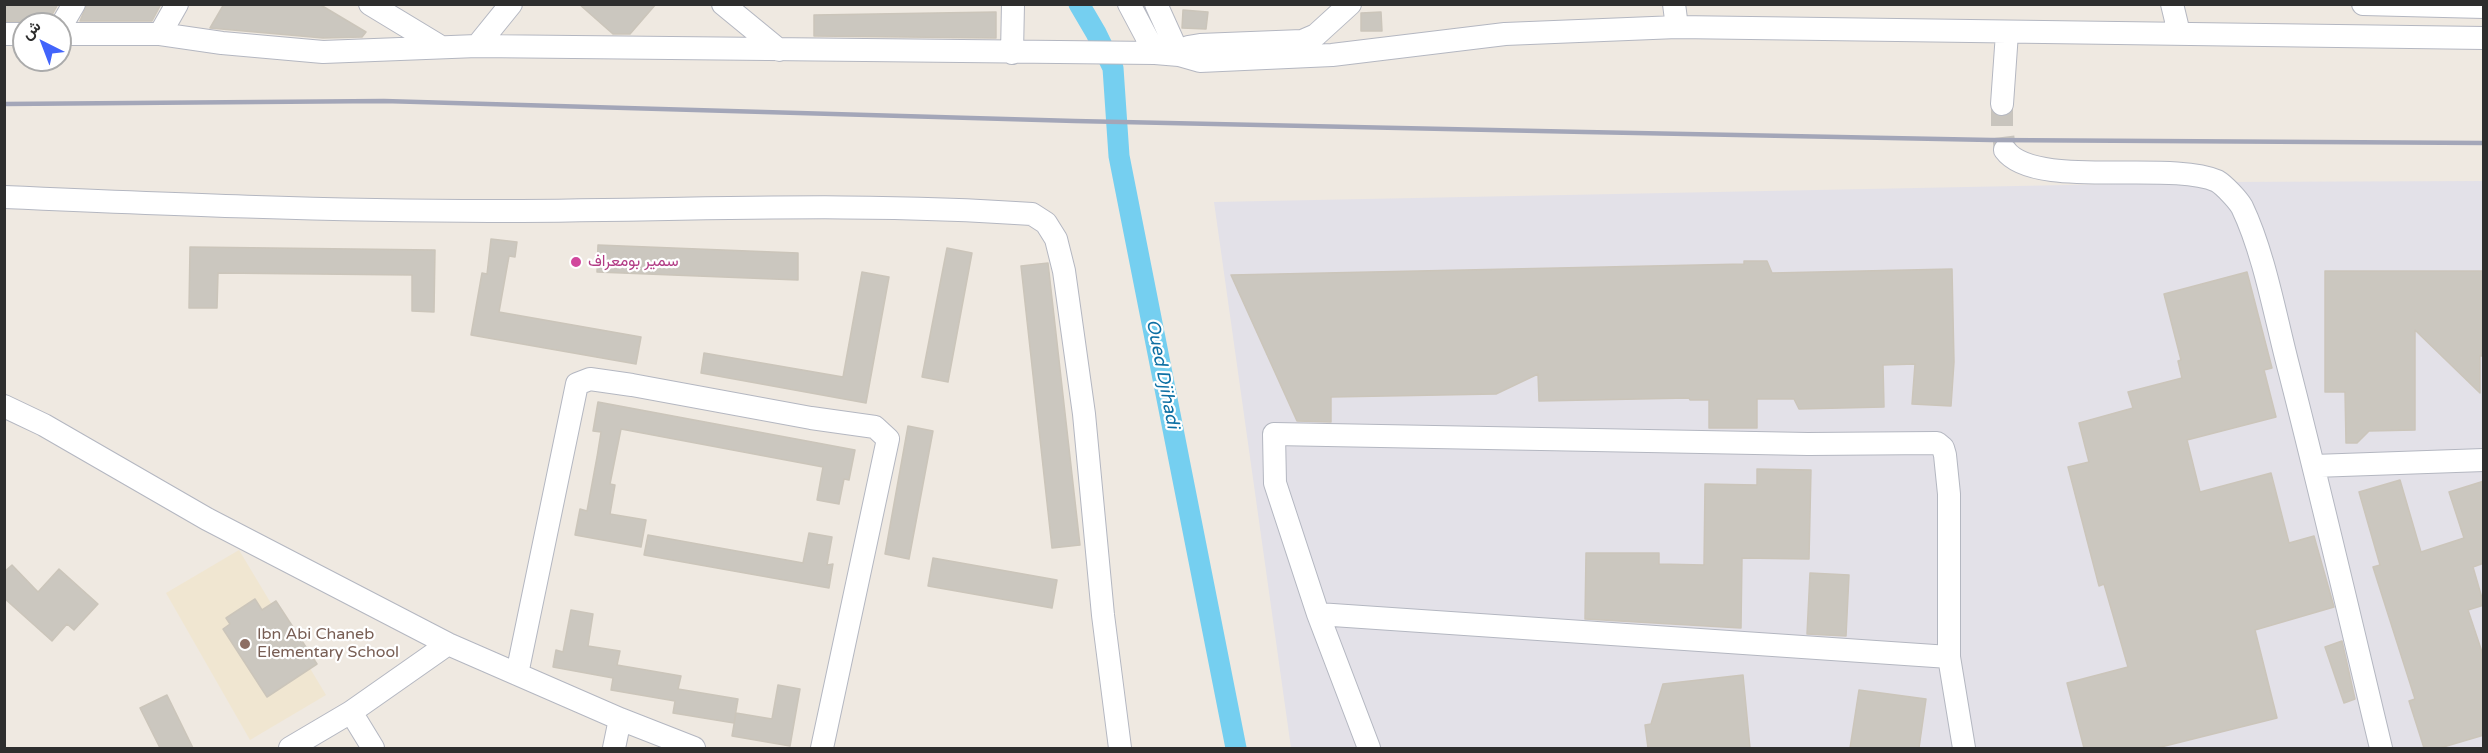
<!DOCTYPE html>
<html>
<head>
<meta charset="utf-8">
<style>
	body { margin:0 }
	#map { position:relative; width:2488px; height:753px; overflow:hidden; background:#efe9e1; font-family:"Varela Round",Vazirmatn,sans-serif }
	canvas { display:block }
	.frame { position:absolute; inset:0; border:6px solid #2e2e2e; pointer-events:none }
	.north { position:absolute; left:12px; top:12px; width:60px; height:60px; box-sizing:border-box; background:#fff; border:2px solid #ababab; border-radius:50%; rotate:318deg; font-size:16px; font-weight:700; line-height:24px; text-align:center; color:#2e2e2e }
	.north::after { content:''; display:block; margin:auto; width:21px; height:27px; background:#4264fb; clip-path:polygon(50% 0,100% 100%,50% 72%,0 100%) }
</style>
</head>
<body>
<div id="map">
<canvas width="2488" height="753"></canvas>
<div class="frame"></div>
<div class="north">ش</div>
</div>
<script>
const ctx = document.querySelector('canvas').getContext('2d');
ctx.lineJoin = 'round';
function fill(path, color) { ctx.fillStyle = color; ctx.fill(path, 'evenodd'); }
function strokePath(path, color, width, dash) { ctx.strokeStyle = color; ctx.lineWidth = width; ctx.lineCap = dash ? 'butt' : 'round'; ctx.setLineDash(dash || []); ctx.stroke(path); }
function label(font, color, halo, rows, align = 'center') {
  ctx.font = font + ' "Varela Round",Vazirmatn,sans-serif'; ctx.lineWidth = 4.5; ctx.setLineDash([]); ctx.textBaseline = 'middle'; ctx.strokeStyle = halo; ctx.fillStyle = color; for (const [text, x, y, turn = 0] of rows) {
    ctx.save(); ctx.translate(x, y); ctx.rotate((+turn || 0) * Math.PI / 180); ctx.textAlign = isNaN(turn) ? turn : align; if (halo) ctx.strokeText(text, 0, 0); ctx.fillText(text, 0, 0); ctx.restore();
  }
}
const industrial = new Path2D(`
	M2483 181V748H1291L1214 202 2218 182Z`);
const education = new Path2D(`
	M239 550 326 695 250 740 166 593Z`);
const canal = new Path2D(`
	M1079 4 1096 33 1113 68 1119 156 1236 748`);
const building = new Path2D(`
	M4 4H58L47 24 4 21Z
	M87 4H161L152 21H80Z
	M224 4H319L366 32 362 37 323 38 210 28Z
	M579 4H656L630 34H613Z
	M1183 10 1208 12 1206 29 1182 28Z
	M996 12V38L814 36V15Z
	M1381 12 1382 31H1361V13Z
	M491 239 517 242 515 257 509 256 499 312 641 337 636 364 471 335 482 273 487 274Z
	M598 245 798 253V280L597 272Z
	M190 247 435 250 434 312 412 311V275L218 273 217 308H189Z
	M947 248 972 253 948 382 922 377Z
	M1744 261H1767L1772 273 1952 269 1954 362 1951 406 1912 404 1915 364 1883 365 1884 407 1799 409 1794 399H1757V428H1709V400H1690L1689 398 1539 401 1538 374 1496 394 1331 397V422L1297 421 1231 275 1744 264Z
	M1048 263 1080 545 1052 548 1021 266Z
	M2325 271H2484V356H2480V393L2415 330V430L2369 431 2357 443H2346L2345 392H2325Z
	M862 272 889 277 866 403 701 373 704 353 843 377Z
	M2247 272 2272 368 2264 370 2276 417 2187 440 2200 492 2271 473 2289 543 2314 536 2334 607 2255 630 2277 718 2157 748H2084L2067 683 2128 667 2104 584 2099 586 2068 467 2089 462 2079 423 2133 408 2128 392 2182 378 2178 361 2181 360 2164 294Z
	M598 402 855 450 849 480 844 479 839 504 817 500 823 467 621 429 610 484 615 485 610 514 646 520 641 547 575 535 580 509 587 511 597 457 601 432 593 431Z
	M908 426 933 431 909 559 885 554Z
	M1757 469 1811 470 1809 559 1742 558 1741 628 1585 619 1586 553H1659V564L1704 565 1705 484 1757 485Z
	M2400 480 2421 552 2464 538 2449 492 2484 481V563L2473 567 2484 605 2468 610 2484 658V735L2440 748H2424L2409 701 2415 699 2373 567 2380 565 2359 492Z
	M809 533 832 537 827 565 833 564 829 588 644 555 648 535 803 563Z
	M933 558 1057 580 1052 608 928 586Z
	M12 565 38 592 59 569 98 604 74 630 67 624 52 641 4 598V572Z
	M1810 573 1849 575 1846 636 1807 634Z
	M255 599 262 610 276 601 317 664 267 697 223 629 230 624 226 618Z
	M571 610 593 614 588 646 620 651 617 665 681 676 678 689 738 699 734 723 673 713 675 701 611 690 613 678 553 667 556 650 563 652Z
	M2342 641 2355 699 2344 703 2325 647Z
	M1743 675 1750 748H1648L1645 725 1651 724 1663 684Z
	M778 685 800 689 790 746 732 736 736 713 772 719Z
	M1859 690 1926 699 1919 748H1850Z
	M167 695 193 748H160L140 708Z`);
const minorTunnel = new Path2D(`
	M2002 104V126L2005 150`);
const minor = new Path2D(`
	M370 4 441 47
	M723 4 779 50
	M1129 4 1155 53
	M1156 4 1179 55
	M1674 4 1677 27
	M2172 4 2179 33
	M2363 4 2484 7
	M60 28 74 4
	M4 34H24
	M60 34H160L222 43 323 52 477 46 1155 53 1179 55 1200 61 1332 55 1505 34 1677 27 2484 38
	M160 34 177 4
	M477 46 511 4
	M1012 53 1013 4
	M1179 55 1188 47 1200 45 1302 41 1316 35 1350 4
	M2002 104 2007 33
	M2005 150C2034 190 2169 160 2217 181 2224 185 2238 200 2242 207 2265 255 2276 321 2290 373 2322 498 2351 623 2381 748
	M4 197C166 204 328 211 490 211 671 211 852 201 1032 214L1046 223 1056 239 1064 271 1084 414 1103 615 1120 748
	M4 406 44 425 207 519 448 644 620 719
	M2314 466 2484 460
	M1318 614 1949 657
	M517 674 577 384 590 379 632 385 811 418 875 427 888 439 822 748
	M351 712 373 748
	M290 748 351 712 448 644
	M614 748 620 719 694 748
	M1369 748 1318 614 1275 483 1274 434 1808 444 1937 443 1943 448 1945 455 1949 494V657L1964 748`);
const rail = new Path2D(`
	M4 104 384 101 1075 121 1585 132 1991 140 2484 143`);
const markers = [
	[576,262,6,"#d1479c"],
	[245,644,6,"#8d6e63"]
];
const hotelNames = [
	["سمير بومعراف",588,262]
];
const educationNames = [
	["Ibn Abi Chaneb",257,635],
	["Elementary School",257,653]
];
const waterNames = [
	["Oued Djihadi",1162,374,79]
];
fill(industrial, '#e3e1e8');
fill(education, '#f0e6d1');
strokePath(canal, '#75cff0', 21);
fill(building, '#cbc7bf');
strokePath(building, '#cbc5ba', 1.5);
strokePath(minorTunnel, '#c8c4bd', 22, [22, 11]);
strokePath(minor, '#b4b7c1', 24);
strokePath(minor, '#fff', 22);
strokePath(rail, '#a3a6b8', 4.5);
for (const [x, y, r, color] of markers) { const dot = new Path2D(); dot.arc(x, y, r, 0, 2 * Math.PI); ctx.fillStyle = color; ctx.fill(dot); strokePath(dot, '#fff', 2); }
label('16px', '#b23c85', '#fff', hotelNames, 'left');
label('16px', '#785e54', '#fff', educationNames, 'left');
label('italic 18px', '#0d6fa3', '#fff', waterNames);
</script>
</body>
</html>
